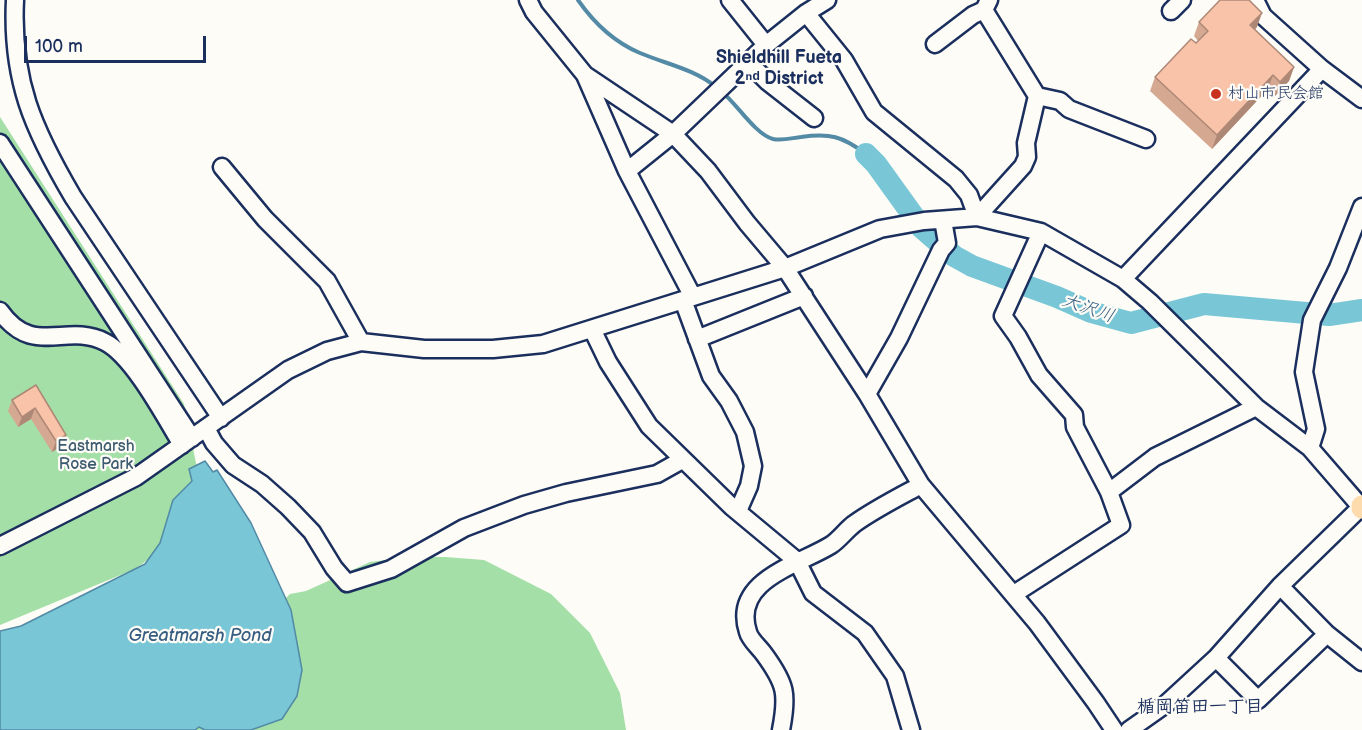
<!DOCTYPE html>
<html>
<head>
<meta charset="utf-8">
<style>
	body { margin:0 }
	#map { position:relative; width:1362px; height:730px; overflow:hidden; background:#fdfcf7; font-family:"Balsamiq Sans",sans-serif }
	canvas { display:block }
	.scale { position:absolute; left:24px; top:36px; width:182px; height:27px; box-sizing:border-box; border:3px solid #1b2f5e; border-top:0; padding-left:8px; font-size:18px; line-height:21px; white-space:nowrap; color:#1b2f5e; -webkit-text-stroke:4px #fdfcf7; paint-order:stroke }
</style>
</head>
<body>
<div id="map">
<canvas width="1362" height="730"></canvas>
<div class="scale">100 m</div>
</div>
<script>
const ctx = document.querySelector('canvas').getContext('2d');
ctx.lineJoin = 'round';
function fill(path, color) { ctx.fillStyle = color; ctx.fill(path, 'evenodd'); }
function strokePath(path, color, width, dash) { ctx.strokeStyle = color; ctx.lineWidth = width; ctx.lineCap = dash ? 'butt' : 'round'; ctx.setLineDash(dash || []); ctx.stroke(path); }
function label(font, color, halo, rows, align = 'center') {
  ctx.font = font + ' "Balsamiq Sans","Klee One",sans-serif'; ctx.lineWidth = 4.5; ctx.setLineDash([]); ctx.textBaseline = 'middle'; ctx.strokeStyle = halo; ctx.fillStyle = color; for (const [text, x, y, turn = 0] of rows) {
    ctx.save(); ctx.translate(x, y); ctx.rotate((+turn || 0) * Math.PI / 180); ctx.textAlign = isNaN(turn) ? turn : align; if (halo) ctx.strokeText(text, 0, 0); ctx.fillText(text, 0, 0); ctx.restore();
  }
}
const green = new Path2D(`
	M0 117 184 404 197 468 164 548 135 569 0 625Z
	M410 557H445L484 560 551 594 590 633 620 693 626 730H126L254 629 290 594 306 591 370 562Z`);
const water = new Path2D(`
	M205 461 213 472 217 470 251 523 291 610 302 670 297 696 282 719 251 730H205L199 727 195 730H0V631L21 626 145 564 160 543 173 500 192 481 189 469Z`);
const stream = new Path2D(`
	M578 0C594 23 614 42 640 53 666 64 694 69 716 87
	M722 92C737 104 755 134 773 139 782 141 792 138 801 137 830 133 842 136 866 154`);
const river = new Path2D(`
	M866 154 876 164 922 228 954 256 972 266 1057 297 1091 312 1131 323 1204 304 1329 315 1362 310`);
const minor = new Path2D(`
	M15 0C11 80 33 129 73 197L221 418
	M528 0 534 12 585 75 627 171 693 297
	M730 0 766 45
	M1255 0 1263 16 1322 69 1362 99
	M1171 11 1182 0
	M806 13 844 60 874 112 956 179 969 195 977 217 1023 166 1027 157 1026 143 1037 96 984 10 989 0
	M935 44 973 15 984 10
	M748 62 768 82 814 118
	M585 75 673 134 708 171 747 223 785 268 867 394 921 485 1037 623 1096 703 1114 730
	M1037 96 1060 101 1069 109 1146 139
	M0 143 192 438
	M222 167 265 219 327 281 361 342
	M627 171 673 134 766 45 806 13 827 0
	M1123 279 1322 69
	M683 300 711 376 729 401 745 432 753 466 749 486 738 511
	M0 311C33 358 66 322 105 342 133 356 165 417 182 445
	M592 329 608 362 649 426 732 507 797 561 813 593 865 633 895 676 911 730
	M697 339 804 296
	M867 394 899 338 941 250 947 243 943 220
	M206 428 214 443 233 465 262 484 288 507 312 532 334 568 347 583 391 569 464 528 524 505 566 493 657 474 682 460
	M1310 448 1316 429 1304 372 1312 320 1338 268 1362 207
	M1109 492 1155 457 1256 407
	M0 546 136 477 288 370 327 351 361 342 424 349H493L543 344 785 268 880 229 924 221 977 217 1041 232 1123 279 1150 302 1256 407 1310 448 1361 507 1280 586 1216 658 1166 704 1129 730
	M1280 586 1327 634 1362 662
	M1014 594 1121 525 1109 492 1075 427 1074 415 1039 375 1018 337 1003 316 1041 232
	M1216 658 1258 700 1327 634
	M781 730C788 694 786 684 764 654 759 647 750 640 748 632 731 580 799 565 831 545 839 540 846 530 854 524 875 509 899 497 921 485`);
const major = new Path2D(`
	M1362 506V508`);
const wall = new Path2D(`
	M1199 22 1257 27 1255 29 1294 67 1289 81 1275 96 1268 89 1212 149 1150 91 1155 77 1198 41 1194 36Z
	M36 385 63 445 52 452 31 419 18 427 8 411 12 400Z`);
const shadedWall = new Path2D(`
	M1262 13 1257 27 1245 39 1250 25Z
	M1294 67 1289 81 1275 96 1280 82Z
	M1273 75 1268 89 1212 149 1217 135Z
	M35 408 31 419 18 427 22 417Z
	M66 435 63 445 52 452 56 441Z`);
const building = new Path2D(`
	M1220 0H1249L1262 13 1250 25 1294 67 1280 82 1273 75 1217 135 1155 77 1191 39 1196 43 1208 31 1199 22Z
	M36 385 66 435 56 441 35 408 22 417 12 400Z`);
const markers = [
	[1216,94,6,"#c8321e"]
];
const poiNames = [
	["村山市民会館",1228,94]
];
const parkNames = [
	["Eastmarsh",96,447],
	["Rose Park",96,465]
];
const neighbourhoodNames = [
	["Shieldhill Fueta",779,58],
	["2ⁿᵈ District",779,79],
	["楯岡笛田一丁目",1200,707]
];
const waterNames = [
	["大沢川",1088,309,19],
	["Greatmarsh Pond",200,636]
];
fill(green, '#a3dfa6');
fill(water, '#79c7d6');
strokePath(water, '#538aa6', 1.5);
strokePath(stream, '#538aa6', 4);
strokePath(river, '#79c7d6', 22);
strokePath(minor, '#1b2f5e', 21);
strokePath(major, '#1b2f5e', 26);
strokePath(minor, '#fdfcf7', 16);
strokePath(major, '#fedbac', 21);
fill(wall, '#d5a891');
fill(shadedWall, '#ae8876');
fill(building, '#f8c3a9');
strokePath(building, '#ae8876', 1.5);
for (const [x, y, r, color] of markers) { const dot = new Path2D(); dot.arc(x, y, r, 0, 2 * Math.PI); ctx.fillStyle = color; ctx.fill(dot); strokePath(dot, '#fdfcf7', 2); }
label('16px', '#1b2f5e', '#fdfcf7', poiNames, 'left');
label('16px', '#3d5b70', '#fdfcf7', parkNames);
label('bold 18px', '#1b2f5e', '#fdfcf7', neighbourhoodNames);
label('italic 18px', '#375d82', '#fdfcf7', waterNames);
</script>
</body>
</html>
